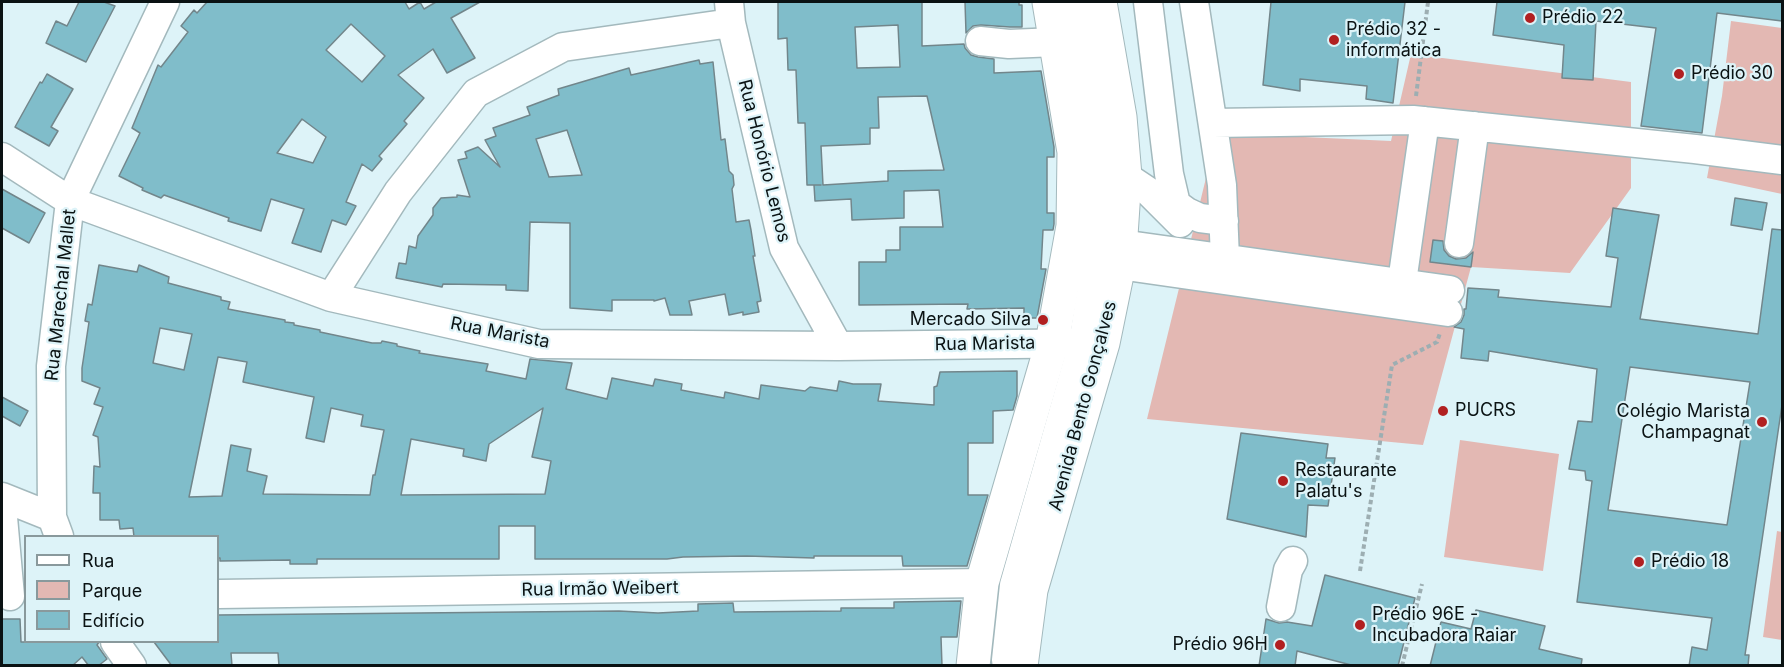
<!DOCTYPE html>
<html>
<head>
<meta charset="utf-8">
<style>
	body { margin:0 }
	#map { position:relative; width:1784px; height:667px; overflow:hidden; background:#ddf3f8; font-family:Inter,sans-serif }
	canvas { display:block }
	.frame { position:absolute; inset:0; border:3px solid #0a1213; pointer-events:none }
	.legend { position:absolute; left:24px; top:535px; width:195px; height:108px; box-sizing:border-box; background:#ddf3f8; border:2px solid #89999c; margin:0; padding:8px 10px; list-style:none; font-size:18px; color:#0a1213 }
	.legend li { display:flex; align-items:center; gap:12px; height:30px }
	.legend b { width:30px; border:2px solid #89999c }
</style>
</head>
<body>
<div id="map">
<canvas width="1784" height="667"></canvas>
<div class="frame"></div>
<ul class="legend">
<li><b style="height:8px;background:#fff"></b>Rua</li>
<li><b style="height:16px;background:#e3b8b3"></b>Parque</li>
<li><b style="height:16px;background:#80bdca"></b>Edifício</li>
</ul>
</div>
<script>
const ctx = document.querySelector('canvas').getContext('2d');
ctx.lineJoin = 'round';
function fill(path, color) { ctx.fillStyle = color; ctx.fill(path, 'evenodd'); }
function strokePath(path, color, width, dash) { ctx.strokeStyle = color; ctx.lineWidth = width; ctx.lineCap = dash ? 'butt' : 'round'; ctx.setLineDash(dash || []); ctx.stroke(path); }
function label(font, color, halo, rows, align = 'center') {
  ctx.font = font + ' Inter,sans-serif'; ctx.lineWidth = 4.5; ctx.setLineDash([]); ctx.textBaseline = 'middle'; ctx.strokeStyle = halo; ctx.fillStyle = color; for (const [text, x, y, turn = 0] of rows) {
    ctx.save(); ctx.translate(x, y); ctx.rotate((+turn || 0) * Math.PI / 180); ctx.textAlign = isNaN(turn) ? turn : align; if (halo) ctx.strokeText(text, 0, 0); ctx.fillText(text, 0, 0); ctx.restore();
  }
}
const green = new Path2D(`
	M1731 21 1782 28V194L1707 178 1722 96Z
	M1411 54 1631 82V188L1570 273 1471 267 1423 445 1147 419 1217 133 1391 141Z
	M1460 440 1559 454 1543 571 1444 557Z
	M1777 531 1782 532V640L1763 637Z`);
const building = new Path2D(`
	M79 2H104L115 6 86 62 46 43 56 21 67 26Z
	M207 2H405L409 9 420 2 424 9 436 2H480L451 18 475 58 447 73 433 49 398 75 424 98 404 121 407 124 379 156 382 159 372 171 362 164 346 202 356 206 346 225 332 220 321 252 292 243 304 209 271 199 261 231 228 221 229 218 164 195 161 198 142 190 143 188 119 176 140 133 132 128 158 65 161 67 188 32 181 26 194 10 197 13ZM351 24 385 56 362 82 326 50ZM302 119 326 137 313 163 277 153Z
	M778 2H922V46L964 44 965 48 971 55 978 57 994 59V73L1041 71 1054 147V157H1047V213H1054V224L1053 230H1043L1041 269H1046L1037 318H1024V308L967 309 968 304 859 305V262H886V250H900V227H943L939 190 904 191V218L852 220 851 199 815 201 814 185H821H807L805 123H798L796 70H788L787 38 778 39ZM898 25 900 67 857 68 855 27ZM927 96 944 170 888 171V181L823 185 821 146 870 144V128H879L878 97Z
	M965 2H1019V5H1022V27H1010L981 25 973 26 966 33Z
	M1271 2H1405L1393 103 1366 99 1367 86 1300 79V91L1263 85Z
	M1497 2H1782V21L1717 13 1702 133 1641 126 1656 28 1596 21 1593 80 1562 78 1564 45 1493 35Z
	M699 60 700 64 713 62 721 140 725 139 729 171 733 175 734 185 732 189 736 222 749 220 751 230 755 256H753L761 301 757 302 759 312 743 315V312L729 315 725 294 689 301 692 315H670L665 298 654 301V300H612V311L570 308V223L530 222 528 291 506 290V285L443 284 442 287 396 278 399 263 406 264 409 246 416 248 418 236 433 215V208L441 198 457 197V195L470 197 458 160 467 158 465 152 478 147 500 167 485 140 496 136 493 128 530 115 527 107 559 95 558 89 629 68 631 75ZM567 130 582 175 549 177 536 139Z
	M47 74 73 89 51 127 58 131 49 146 15 127 40 82 42 83Z
	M2 189 45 213 29 243 2 228Z
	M1735 198 1767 203 1762 230 1731 225Z
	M1613 208 1659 215 1640 319 1758 334 1772 229 1782 230V405L1745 655H1749L1748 666H1689L1692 647 1707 650 1712 618 1577 602 1592 481 1586 480 1585 471 1569 469 1578 421 1592 422 1597 369 1489 351 1488 361 1461 358 1464 329 1454 327 1461 322 1464 315V309H1466L1468 288 1499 290 1498 297 1611 307 1618 258 1606 256ZM1630 367 1750 382 1727 525 1608 510Z
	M1433 240 1443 241 1444 250 1449 256 1456 259 1466 258 1473 252 1471 267 1430 262Z
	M99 265 137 272 139 265 169 277 168 283 221 297V300L230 302 228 309 285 320V322L294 323V325L320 330V332L372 343H381L382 341 397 344V346L420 351 419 353 488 364 486 371 526 379 530 359 572 363 566 389 607 399 612 378 653 386 655 379 682 384 681 390 724 398 725 392 759 399 761 385 805 391 810 387 837 391 839 381 853 384H881L878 401 934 405V387L937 386 940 372 1017 371V396L1013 410 993 411V443H968V495H988L967 566H903L902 556H814V558L747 556 683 557 667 559H535V526H499V559H317V564H290V560L220 561V558H218V537H134L133 528 120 529 119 520H100V493H93L94 466 100 467 98 437 93 435 103 407 94 404 100 388 82 381V368L89 322 85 321 88 304 92 305ZM160 328 192 334 184 370 153 363ZM218 357 247 362 243 382 314 397 306 438 324 442 331 408 363 415 361 426 384 430 375 475H373L370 495 263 494 267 476 247 471 251 449 231 445 222 496 189 497ZM543 408 532 457 551 461 545 494 401 495 411 439 464 449 463 456 486 461 489 444Z
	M2 397 28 411 20 426 2 416Z
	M1241 433 1328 444 1326 458H1335L1328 506 1308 505 1306 537 1227 519Z
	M1325 575 1415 598 1398 666H1355L1297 651 1295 666H1259L1266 619 1279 623 1287 622 1312 626Z
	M961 601 957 637H941L942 666H279L278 653H231L232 666H172L154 642H218V615L619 611 658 613 698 611V604L733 603 734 612 841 611V608H894V602Z
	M1476 610 1545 626 1539 649 1582 659 1581 666H1430L1441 622 1471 629Z
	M2 619H20L21 642H99L97 645 107 659 98 666H89L82 657 72 666H2Z`);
const path = new Path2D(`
	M1416 96 1428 2
	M1360 571 1392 365 1437 342 1440 333
	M1402 666 1422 584`);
const minor = new Path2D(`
	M729 2 731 23 784 248 838 346
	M1148 2 1169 174 1176 204 1187 212 1200 218 1224 221
	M1194 2 1222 185 1225 259
	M980 41 1009 44 1056 42
	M1213 123 1413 120 1695 149 1782 160
	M2 157 70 201 331 297 539 344 838 346 1103 343 1090 299
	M1125 176 1149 192 1180 223
	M1459 243 1475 126
	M1121 244 1450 290
	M1119 265 1448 312
	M331 297 398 192 476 93 563 47 731 23
	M1399 303 1425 121
	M2 497 52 517
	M2 506 10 596
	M59 536 52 517 51 366 70 201 165 2
	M218 594 982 583
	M1281 607 1288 570 1293 561
	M115 642 132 666
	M1006 660 1014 585 1083 343 1101 230 1100 141 1078 2`);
const major = new Path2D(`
	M973 666 982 583 1052 343 1073 226 1074 152 1049 2
	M1021 666 1031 590 1103 343 1119 265 1125 176 1120 117 1100 2`);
const markers = [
	[1530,18,6,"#b12021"],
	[1334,40,6,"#b12021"],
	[1679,74,6,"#b12021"],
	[1043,320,6,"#b12021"],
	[1443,411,6,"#b12021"],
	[1762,422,6,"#b12021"],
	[1283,481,6,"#b12021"],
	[1639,562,6,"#b12021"],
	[1360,625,6,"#b12021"],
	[1280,645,6,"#b12021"]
];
const poiNames = [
	["Prédio 22",1542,18],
	["Prédio 32 -",1346,30],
	["informática",1346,51],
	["Prédio 30",1691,74],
	["Mercado Silva",1031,320,"right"],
	["PUCRS",1455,411],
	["Colégio Marista",1750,412,"right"],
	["Champagnat",1750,433,"right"],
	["Restaurante",1295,471],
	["Palatu's",1295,492],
	["Prédio 18",1651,562],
	["Prédio 96E -",1372,615],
	["Incubadora Raiar",1372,636],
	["Prédio 96H",1268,645,"right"]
];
const streetNames = [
	["Rua Honório Lemos",764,161,76],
	["Rua Marechal Mallet",61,295,-84],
	["Rua Marista",500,333,11],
	["Rua Marista",985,344,-1],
	["Avenida Bento Gonçalves",1083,406,-75],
	["Rua Irmão Weibert",600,589,-1]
];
fill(green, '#e3b8b3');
fill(building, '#80bdca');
strokePath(building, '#72868b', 1.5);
strokePath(minor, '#a3b9bd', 31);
strokePath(major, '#a3b9bd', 35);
strokePath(path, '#9daeb2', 4, [4.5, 3]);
strokePath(minor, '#fff', 28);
strokePath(major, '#fff', 33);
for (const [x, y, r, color] of markers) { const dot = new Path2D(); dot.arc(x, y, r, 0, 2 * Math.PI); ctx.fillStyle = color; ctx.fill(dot); strokePath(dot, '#ddf3f8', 2); }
label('18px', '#0a1213', '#ddf3f8', poiNames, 'left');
label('18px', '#0a1213', '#ddf3f8', streetNames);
</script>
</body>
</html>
